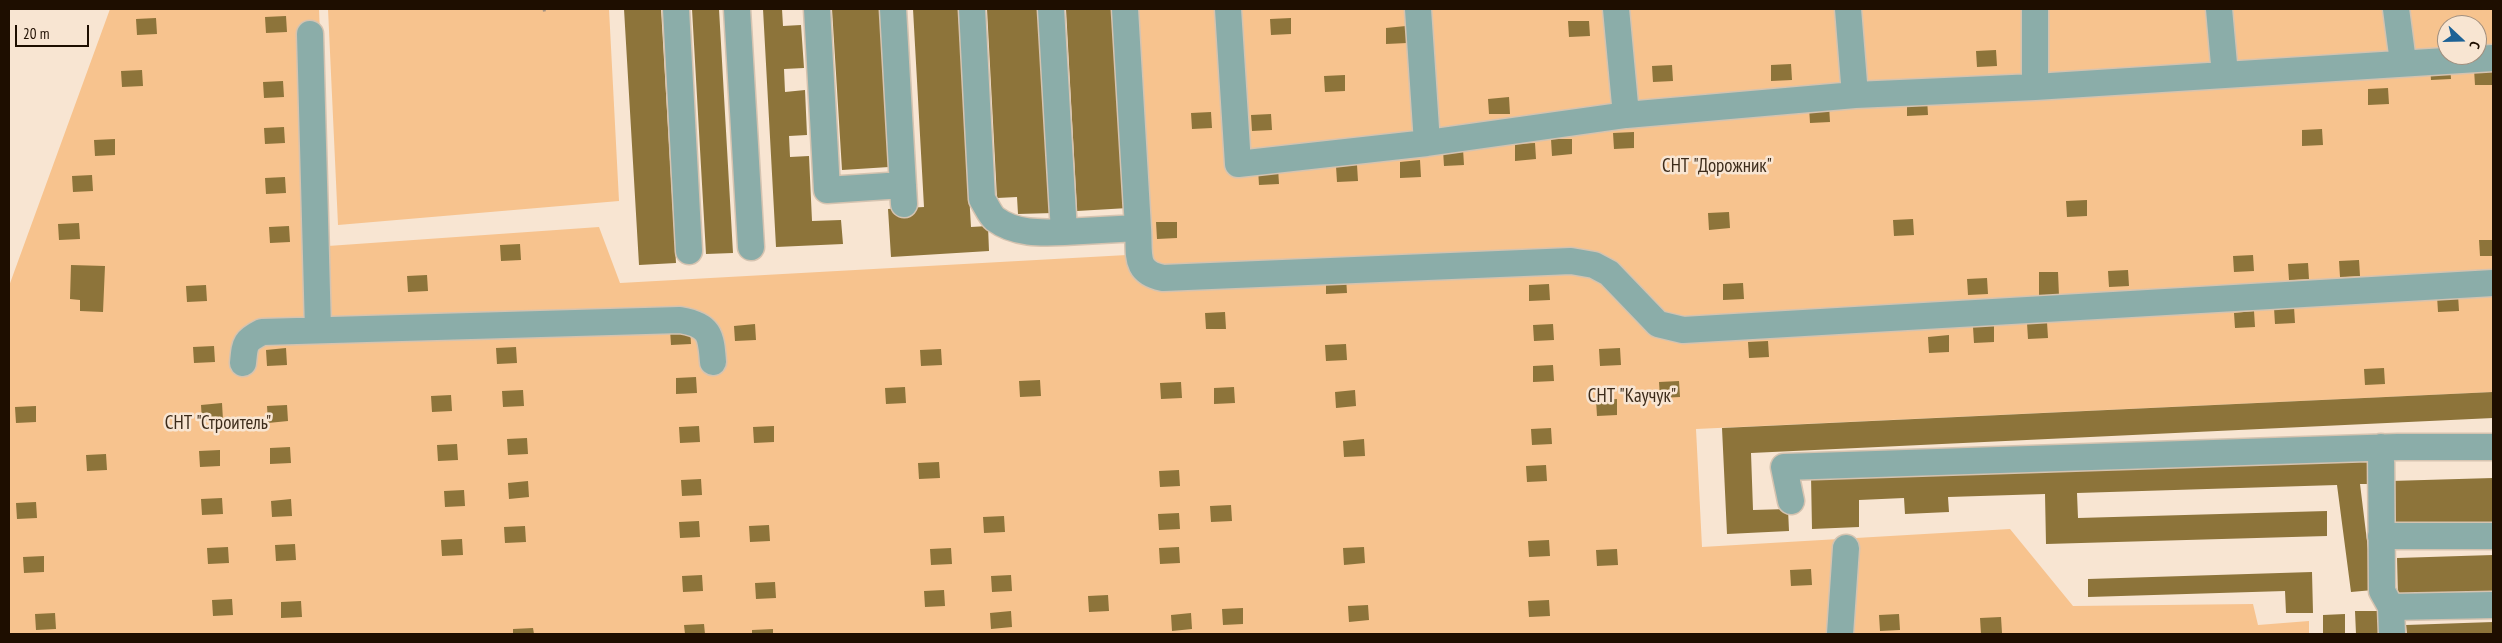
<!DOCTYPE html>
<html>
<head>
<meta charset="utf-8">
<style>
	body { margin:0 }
	#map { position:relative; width:2502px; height:643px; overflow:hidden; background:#f8e5d2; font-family:"PT Sans Narrow",sans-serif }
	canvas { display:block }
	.frame { position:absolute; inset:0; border:10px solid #1e0e00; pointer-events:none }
	.north { position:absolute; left:2437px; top:15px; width:50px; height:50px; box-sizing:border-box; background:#f8e5d2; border:1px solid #a18f7e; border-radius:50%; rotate:111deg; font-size:14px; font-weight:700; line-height:20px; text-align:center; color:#1e0e00 }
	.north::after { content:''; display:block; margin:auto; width:18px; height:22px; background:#1d6296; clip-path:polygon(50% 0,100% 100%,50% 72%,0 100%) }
	.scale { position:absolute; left:15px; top:25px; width:74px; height:22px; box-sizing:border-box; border:2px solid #1e0e00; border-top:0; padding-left:6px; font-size:15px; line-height:18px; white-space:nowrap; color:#1e0e00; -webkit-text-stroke:4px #f8e5d2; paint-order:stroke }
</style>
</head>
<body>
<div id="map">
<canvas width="2502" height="643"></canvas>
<div class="frame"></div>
<div class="north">С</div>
<div class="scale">20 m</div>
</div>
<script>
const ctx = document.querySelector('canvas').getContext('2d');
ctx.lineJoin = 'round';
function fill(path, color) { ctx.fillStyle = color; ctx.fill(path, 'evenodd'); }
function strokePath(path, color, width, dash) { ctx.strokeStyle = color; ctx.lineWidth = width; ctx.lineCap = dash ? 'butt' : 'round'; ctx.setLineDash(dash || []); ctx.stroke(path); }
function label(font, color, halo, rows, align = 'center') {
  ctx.font = font + ' "PT Sans Narrow",sans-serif'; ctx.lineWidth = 5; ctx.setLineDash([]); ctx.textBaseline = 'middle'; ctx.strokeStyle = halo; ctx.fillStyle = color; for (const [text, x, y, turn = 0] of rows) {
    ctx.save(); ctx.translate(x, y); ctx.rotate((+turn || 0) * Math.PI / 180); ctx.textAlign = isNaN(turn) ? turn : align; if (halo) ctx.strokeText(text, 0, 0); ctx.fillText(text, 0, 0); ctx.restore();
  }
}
const green = new Path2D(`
	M110 9H319L328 246 599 227 620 283 1145 254 1133 9H2493V392L1696 429 1702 547 2010 529 2073 606 2253 604 2258 625 2309 621V634H9V286ZM2447 25H2477V55H2447Z
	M328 9H609L619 201 338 225Z`);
const building = new Path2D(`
	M624 9H661L676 263 639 265Z
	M692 9H719L733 253 706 254Z
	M763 9H782L783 26 801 25 804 68 784 69 785 92 805 90 807 135 789 136 790 157 809 156 812 221 841 220 843 244 776 247Z
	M832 9H880L889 167 842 170Z
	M913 9H958L971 227 988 226 989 251 891 257 888 209 924 207Z
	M987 9H1042L1053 213 1018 214 1017 197 997 198Z
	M1066 9H1117L1128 208 1077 211Z
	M286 16 287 32 266 33 265 17Z
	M156 18 157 34 137 35 136 19Z
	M1291 18V34L1271 35 1270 19Z
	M1568 21H1589L1590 36 1569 37Z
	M1406 26 1407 43 1386 44V28Z
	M1996 50 1997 66 1977 67 1976 51Z
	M2450 63 2451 79 2431 80 2430 64Z
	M1791 64 1792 80 1771 81V65Z
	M1672 65 1673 81 1653 82 1652 66Z
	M2493 68V85H2475L2474 69Z
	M142 70 143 86 122 87 121 71Z
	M1345 75V91L1325 92 1324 76Z
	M283 81 284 97 264 98 263 82Z
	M2388 88 2389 104 2368 105V89Z
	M1509 97 1510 114H1489L1488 99Z
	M1927 98 1928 115 1907 116V100Z
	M1829 106 1830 122 1810 123 1809 107Z
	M1211 112 1212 128 1192 129 1191 113Z
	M1271 114 1272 130 1252 131 1251 115Z
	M284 127 285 143 265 144 264 128Z
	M2322 129 2323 145 2302 146V130Z
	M1634 132V148L1614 149 1613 133Z
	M115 139V155L95 156 94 140Z
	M1551 139H1572V154L1552 156Z
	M1535 143 1536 159 1515 161V144Z
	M1463 149 1464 165 1444 166 1443 150Z
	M1420 160 1421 177 1400 178V162Z
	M1357 165 1358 181 1337 182 1336 166Z
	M1278 168 1279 184 1259 185 1258 169Z
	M92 175 93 191 73 192 72 176Z
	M285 177 286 193 266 194 265 178Z
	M2087 200V216L2067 217 2066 201Z
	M1729 212 1730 228 1709 230 1708 213Z
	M1913 219 1914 235 1894 236 1893 220Z
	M1156 222H1177V238L1157 239Z
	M79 223 80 239 59 240 58 224Z
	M289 226 290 242 270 243 269 227Z
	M2479 240H2493V256H2480Z
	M520 244 521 260 501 261 500 245Z
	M2253 255 2254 271 2234 272 2233 256Z
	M2359 260 2360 276 2340 277 2339 261Z
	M2308 263 2309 279 2289 280 2288 264Z
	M71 265 105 266 103 312 80 311V300L70 299Z
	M2128 270 2129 286 2109 287 2108 271Z
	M2039 272H2058L2059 296H2039Z
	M427 275 428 291 408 292 407 276Z
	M1346 277 1347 293 1326 294V278Z
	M1987 278 1988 294 1968 295 1967 279Z
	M1743 283 1744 299 1723 300V284Z
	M1549 284 1550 300 1529 301V285Z
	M206 285 207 301 187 302 186 286Z
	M2458 295 2459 311 2438 312 2437 296Z
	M2294 307 2295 323 2275 324 2274 308Z
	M2254 311 2255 327 2235 328 2234 313Z
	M1225 312 1226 329H1206L1205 313Z
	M2047 322 2048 338 2028 339 2027 323Z
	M755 324 756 340 735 341 734 326Z
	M1553 324 1554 340 1534 341 1533 325Z
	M1994 325V342L1974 343 1973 327Z
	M690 328 691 344 671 345 670 329Z
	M1949 335V352L1929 353 1928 337Z
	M1768 341 1769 357 1749 358 1748 342Z
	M1346 344 1347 360 1326 361 1325 345Z
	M214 346 215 362 194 363 193 347Z
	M516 347 517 363 497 364 496 348Z
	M286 348 287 365 267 366 266 350Z
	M1620 348 1621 365 1600 366 1599 349Z
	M941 349 942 365 921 366 920 350Z
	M1553 365 1554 381 1533 382V366Z
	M2384 368 2385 384 2365 385 2364 369Z
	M696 377 697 393 676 394V378Z
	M1040 380 1041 396 1020 397 1019 381Z
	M1679 381 1680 397 1660 398 1659 382Z
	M1181 382 1182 398 1161 399 1160 383Z
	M905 387 906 403 886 404 885 388Z
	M1234 387 1235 403 1214 404V388Z
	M523 390 524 406 503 407 502 391Z
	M1355 390 1356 406 1336 408 1335 392Z
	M2493 392V418L1751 453 1753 510 1788 509 1789 531 1727 534 1722 428Z
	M451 395 452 411 432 412 431 396Z
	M1617 399V415L1597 416 1596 400Z
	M222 403 223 420 202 421 201 405Z
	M287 405 288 421 268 423 267 406Z
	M36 406V422L16 423 15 407Z
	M699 426 700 442 680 443 679 427Z
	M774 426V442L754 443 753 427Z
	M1551 428 1552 444 1532 445 1531 429Z
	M527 438 528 454 508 455 507 439Z
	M1364 439 1365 456 1344 457 1343 441Z
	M457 444 458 460 438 461 437 445Z
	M290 447 291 463 270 464V448Z
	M220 450V466L200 467 199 451Z
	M106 454 107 470 87 471 86 455Z
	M2373 459V484H2360L2373 590 2351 592 2337 485 2077 493 2078 518 2327 511V536L2046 544 2045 494 1948 497 1949 512 1905 514 1904 498 1859 500V527L1812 529 1811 476Z
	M939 462 940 478 919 479 918 463Z
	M1546 465 1547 481 1527 482 1526 466Z
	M1179 470 1180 486 1160 487 1159 471Z
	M2493 478V526L2391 529 2390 481Z
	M701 479 702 495 682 496 681 480Z
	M528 481 529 497 509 499 508 483Z
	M464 490 465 506 445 507 444 491Z
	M222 498 223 514 202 515 201 499Z
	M291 499 292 516 272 517 271 501Z
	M36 502 37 518 17 519 16 503Z
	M1231 505 1232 521 1211 522 1210 506Z
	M1179 513 1180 529 1159 530 1158 514Z
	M1004 516 1005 532 984 533 983 517Z
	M699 521 700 537 680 538 679 522Z
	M769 525 770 541 750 542 749 526Z
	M525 526 526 542 505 543 504 527Z
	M462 539 463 555 442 556 441 540Z
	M1549 540 1550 556 1529 557 1528 541Z
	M295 544 296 560 276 561 275 545Z
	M228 547 229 563 208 564 207 548Z
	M1179 547 1180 563 1160 564 1159 548Z
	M1364 547 1365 563 1344 565 1343 548Z
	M951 548 952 564 931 565 930 549Z
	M1617 549 1618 565 1597 566 1596 550Z
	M2493 555V594L2398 597 2397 558Z
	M44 556V572L24 573 23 557Z
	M1811 569 1812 585 1791 586 1790 570Z
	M2312 572 2313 613H2286L2285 591 2088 597V579Z
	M702 575 703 591 683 592 682 576Z
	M1011 575 1012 591 992 592 991 576Z
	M775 582 776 598 756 599 755 583Z
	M944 590 945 606 925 607 924 591Z
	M1108 595 1109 611 1089 612 1088 596Z
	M232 599 233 615 213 616 212 600Z
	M1549 600 1550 616 1529 617 1528 601Z
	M301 601 302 617 281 618V602Z
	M1368 605 1369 620 1349 622 1348 606Z
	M1243 608V624L1223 625 1222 609Z
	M1011 611 1012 627 991 629 990 613Z
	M2355 611H2378V634H2356Z
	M55 613 56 629 36 630 35 614Z
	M1191 613 1192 629 1172 631 1171 615Z
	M1899 614 1900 630 1880 631 1879 615Z
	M2345 614V634H2323V615Z
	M2001 617 2002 633 1981 634 1980 618Z
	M2493 622V634H2407L2406 625Z
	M704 624 705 634H685L684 625Z
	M533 628 534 634H513V629Z
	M773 629V634H752V630Z`);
const path = new Path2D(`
	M544 9 545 14`);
const minor = new Path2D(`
	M676 9 689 251
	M737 9 751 247
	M817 9 827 190 903 185
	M893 9 904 204
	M972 9 982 199C986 205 990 215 995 219 1015 234 1041 233 1064 232
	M1051 9 1064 232 1138 228 1125 9
	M1228 9 1238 164 1427 143 1626 115 1855 95 2035 87 2493 58
	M1418 9 1427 143
	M1616 9 1626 115
	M1848 9 1855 95
	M2035 9V87
	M2219 9 2225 75
	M2396 9 2403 62
	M310 34 318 330
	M1138 228C1140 254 1133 272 1163 278L1571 261 1594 265 1609 273 1658 324 1683 330 2493 283
	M243 363C245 344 244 341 262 332L680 320C710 325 711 335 713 362
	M2381 447 2382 591 2391 607 2392 634
	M1791 501 1784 467 2398 447H2493
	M2381 536H2493
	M2391 607 2493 605
	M1840 634 1846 548`);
const parkNames = [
	["СНТ \"Дорожник\"",1717,167],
	["СНТ \"Каучук\"",1632,397],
	["СНТ \"Строитель\"",218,424]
];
fill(green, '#f7c38e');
fill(building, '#8d743a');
strokePath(minor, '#d5c3b0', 29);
strokePath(path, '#a79584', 3, [2.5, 4]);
strokePath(minor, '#8bada9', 26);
label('19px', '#3c2b1a', '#f8e5d2', parkNames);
</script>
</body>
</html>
